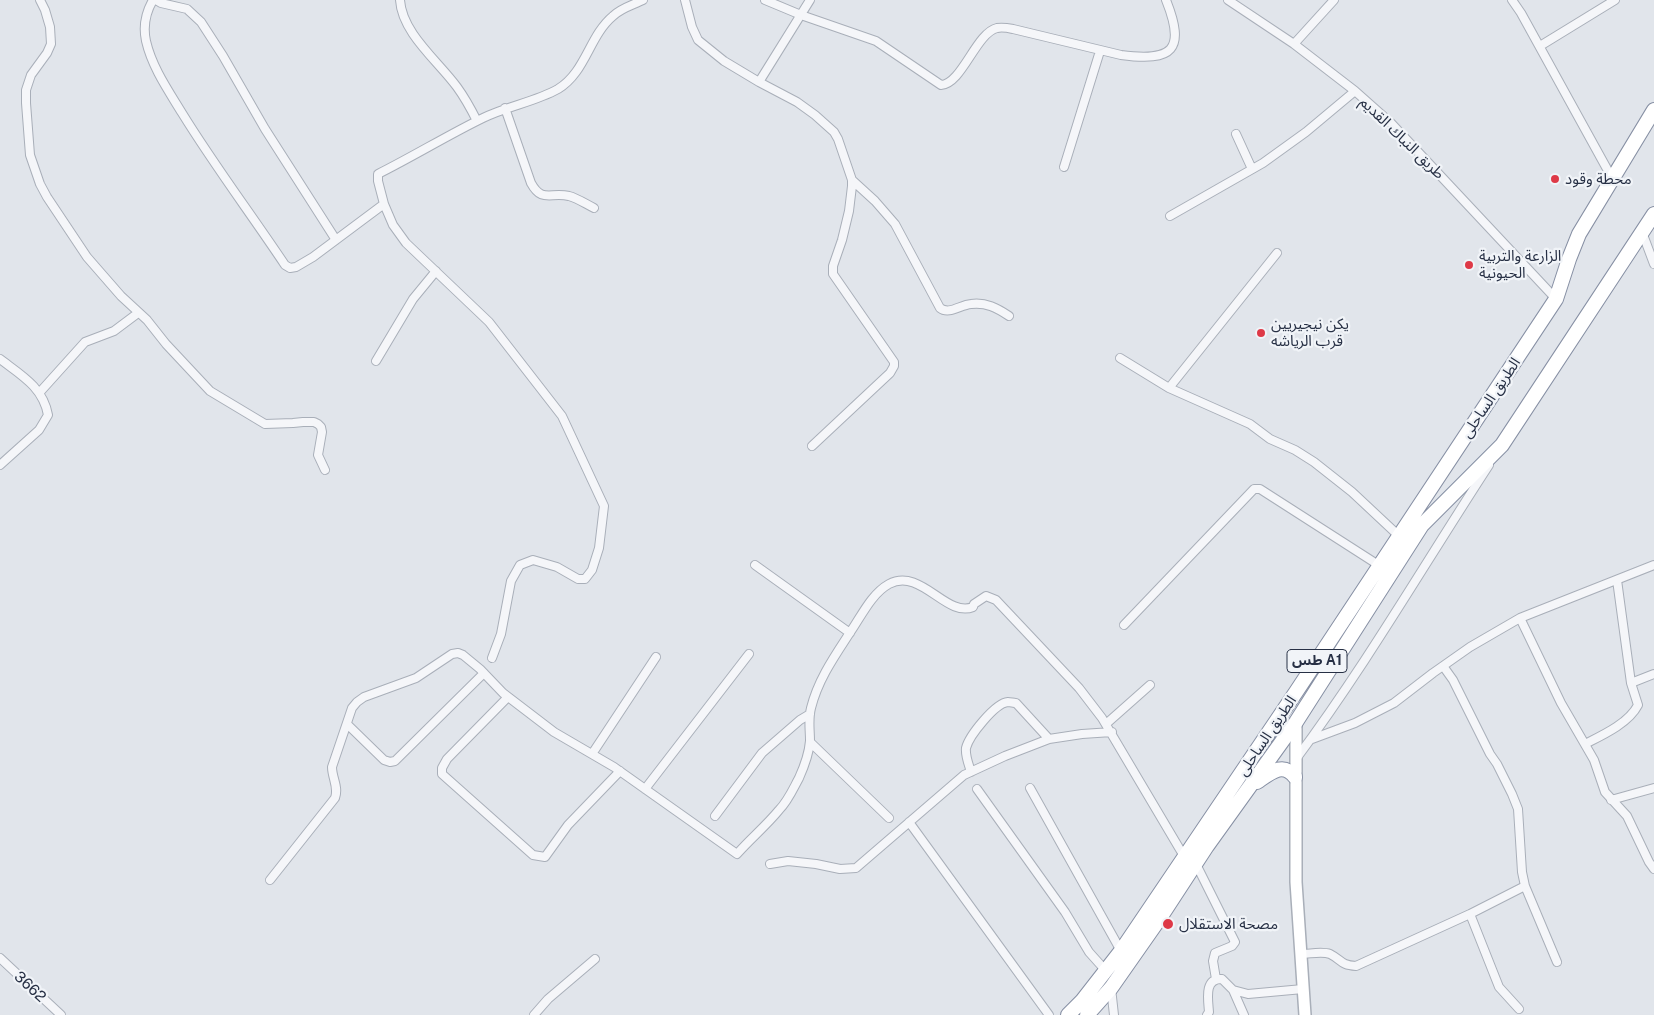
<!DOCTYPE html>
<html>
<head>
<meta charset="utf-8">
<style>
	body { margin:0 }
	canvas { display:block; background:#e1e5eb }
</style>
</head>
<body>
<canvas width="1654" height="1015"></canvas>
<script>
const ctx = document.querySelector('canvas').getContext('2d');
ctx.lineJoin = 'round';
function strokePath(path, color, width, dash) { ctx.strokeStyle = color; ctx.lineWidth = width; ctx.lineCap = dash ? 'butt' : 'round'; ctx.setLineDash(dash || []); ctx.stroke(path); }
function label(font, color, halo, rows, align = 'center') {
  ctx.font = font + ' "Public Sans","Noto Sans Arabic",sans-serif'; ctx.lineWidth = 4.5; ctx.setLineDash([]); ctx.textBaseline = 'middle'; ctx.strokeStyle = halo; ctx.fillStyle = color; for (const [text, x, y, turn = 0] of rows) {
    ctx.save(); ctx.translate(x, y); ctx.rotate((+turn || 0) * Math.PI / 180); ctx.textAlign = isNaN(turn) ? turn : align; if (halo) ctx.strokeText(text, 0, 0); ctx.fillText(text, 0, 0); ctx.restore();
  }
}
const street = new Path2D(`
	M40 0 45 10 50 27 51 44 47 53 31 75 26 90V103L30 155 40 184 47 197 87 257 121 296 147 320 166 344 210 391 265 424 293 423 303 422H314L318 424 321 427 322 432 318 455 325 470
	M153 0C146 12 143 27 146 41 152 67 168 90 182 113 214 165 251 214 285 265L290 268 296 267 313 257 384 204 378 181V174C414 156 448 135 483 118 507 106 535 102 558 89 586 72 589 36 613 16 621 8 633 5 643 0
	M156 0 161 3 187 9 201 22 223 56 265 129 336 240
	M400 0C402 33 438 61 457 87 465 98 471 109 477 121
	M685 0 692 27 698 40 724 61 759 82 797 102 815 115 834 132 838 139 852 180V186L849 211 842 240 833 266V274L894 362V366L890 373 812 446
	M765 0 801 15 876 41 941 85C962 84 976 33 997 28 1002 27 1008 28 1013 29L1121 55C1173 62 1186 50 1166 0
	M1228 0 1294 44 1355 91 1391 123 1556 299
	M1512 0 1521 13 1612 178
	M1294 44 1334 0
	M1540 46 1615 0
	M759 82 810 0
	M505 108 531 183C542 203 550 192 569 196 577 198 586 204 594 208
	M1236 134 1252 169
	M1064 167 1100 51
	M852 180 875 201 895 224 940 308C949 315 960 305 971 304 986 302 997 308 1009 316
	M384 204 393 225 406 243 489 322 562 416 604 506 599 548 592 570 585 579H578L557 567 533 560 520 565 511 581 501 634 492 658
	M1170 216 1263 163 1306 132 1355 91
	M1642 232 1654 264
	M1120 358 1169 388 1250 424 1270 439 1295 450 1314 462 1352 492 1399 536
	M0 359C21 375 43 387 48 415L39 430 0 465
	M376 361 413 299 436 271
	M1169 388 1277 253
	M40 392 85 342 114 331 138 313
	M755 565 850 633
	M1617 580 1631 683
	M1520 618 1561 703 1594 760 1605 792 1627 816 1649 862 1654 869
	M1124 625 1254 489H1260L1380 566
	M508 697 447 759 442 768V774L533 855 545 857 568 825 620 771
	M347 724 384 760 390 762 395 761 484 673
	M1106 724 1150 685
	M1312 739 1355 723 1394 703 1433 673 1470 647 1520 618 1654 565
	M810 742 889 818
	M1585 744C1603 735 1629 723 1638 705L1631 683 1654 674
	M592 754 656 657
	M1296 759C1366 665 1425 563 1489 465
	M971 772C969 765 965 756 966 748 969 736 995 703 1008 702 1010 702 1014 703 1016 703L1049 739
	M1030 788 1121 951
	M645 789 749 654
	M977 789 1065 912 1089 952 1106 971
	M1611 800 1654 788
	M715 816 762 753 800 720 810 714
	M909 822 1049 1015
	M770 864 788 861 816 864 840 869 856 868 964 775 1005 756 1049 739 1082 734 1112 732
	M1196 864 1235 942 1232 946 1215 953 1213 961 1216 979
	M270 880 335 798C339 787 332 778 332 767L352 708 357 702 364 697 416 678 452 654 458 653 463 655 480 669 503 693 554 732 614 767 737 854C750 839 766 826 779 810 788 801 793 789 799 778 804 767 809 753 810 741 810 729 808 720 811 708 818 680 834 657 849 634 861 617 871 594 889 584 921 567 946 618 973 607L974 604 986 596 996 600 1079 688 1102 718 1185 858
	M1525 886 1557 962
	M1470 914 1499 987 1519 1009
	M1301 954C1310 954 1322 951 1330 954 1342 960 1340 965 1356 966L1470 914 1525 886 1522 872 1518 809 1512 794 1497 764 1490 754 1453 680 1443 666
	M0 958 61 1015
	M1111 988 1114 1015
	M1233 990 1244 1015
	M534 1015 548 999 595 959
	M1207 1015 1209 1012C1208 999 1204 978 1222 979L1233 990 1248 994 1303 989`);
const secondary = new Path2D(`
	M1296 722V882L1305 1015`);
const highway = new Path2D(`
	M1257 782C1270 773 1283 761 1295 777
	M1068 1015 1082 1001 1121 951 1296 692 1556 299 1569 259 1579 234 1654 110
	M1087 1015 1111 988 1160 918 1207 846 1296 722 1422 525 1502 445 1654 214`);
const markers = [
	[1555,179,5,"#de3947"],
	[1469,265,5,"#de3947"],
	[1261,333,5,"#de3947"],
	[1168,924,6,"#de3947"]
];
const shields = [
	[1317,661,60]
];
const shieldNames = [
	["طس A1",1317,661]
];
const streetNames = [
	["طريق النباك القديم",1402,138,44],
	["الطريق الساحلى",1491,398,-56],
	["الطريق الساحلى",1267,736,-56],
	["3662",30,987,43]
];
const poiNames = [
	["محطة وقود",1565,179],
	["الزارعة والتربية",1479,256],
	["الحيونية",1479,273],
	["يكن نيجيريين",1271,324],
	["قرب الرياشه",1271,341],
	["مصحة الاستقلال",1179,924]
];
strokePath(street, '#a9afb9', 10);
strokePath(secondary, '#a9afb9', 14);
strokePath(highway, '#8790a4', 16);
strokePath(street, '#f5f6f9', 8);
strokePath(secondary, '#fff', 11);
strokePath(highway, '#fff', 14);
for (const [x, y, r, color] of markers) { const dot = new Path2D(); dot.arc(x, y, r, 0, 2 * Math.PI); ctx.fillStyle = color; ctx.fill(dot); strokePath(dot, '#f1f4f8', 2); }
for (const [x, y, w] of shields) { const box = new Path2D(); box.roundRect(x - w / 2, y - 11.5, w, 23, 4); ctx.fillStyle = '#f1f4f8'; ctx.fill(box); strokePath(box, '#273045', 1); }
label('bold 14px', '#273045', null, shieldNames);
label('15px', '#273045', '#f1f4f8', streetNames);
label('15px', '#273045', '#f1f4f8', poiNames, 'left');
</script>
</body>
</html>
